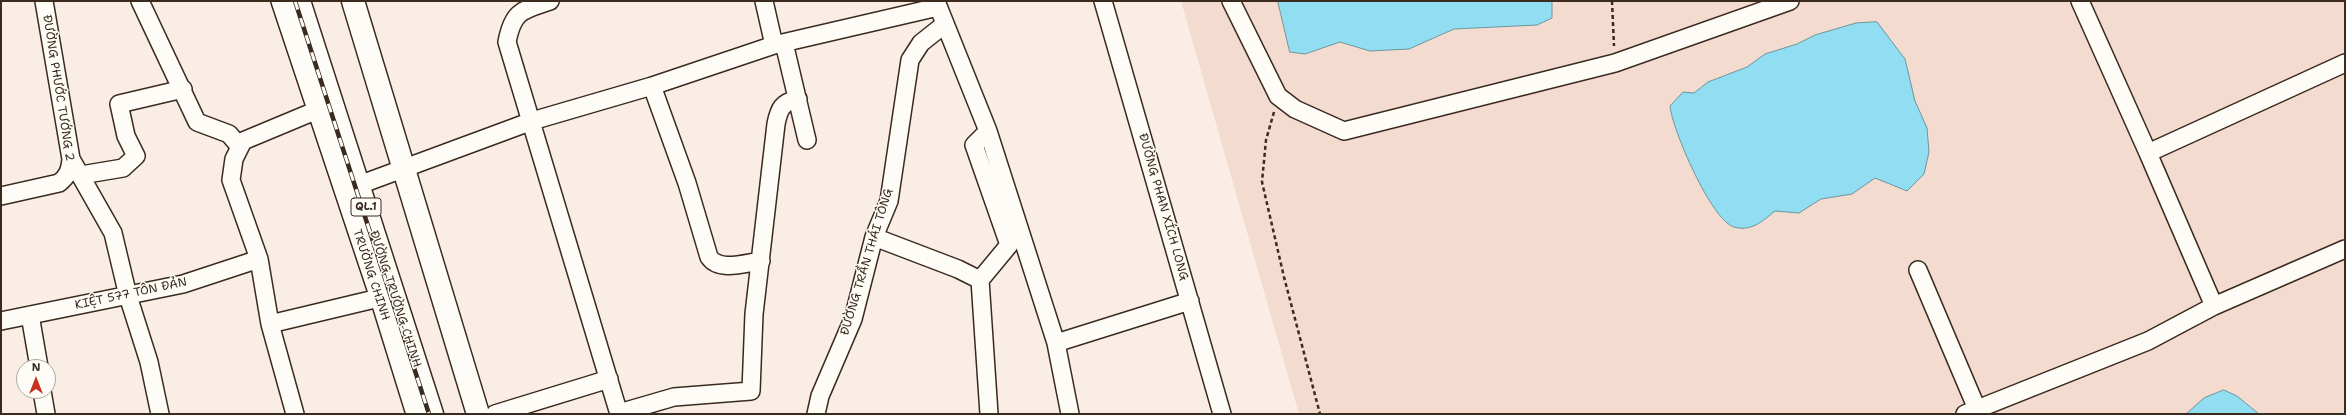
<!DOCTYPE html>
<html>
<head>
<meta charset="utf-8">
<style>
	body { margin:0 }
	#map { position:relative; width:2346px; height:415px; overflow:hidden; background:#f9ede5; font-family:"Shantell Sans",sans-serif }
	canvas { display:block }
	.frame { position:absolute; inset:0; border:2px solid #3b2a1e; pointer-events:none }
	.north { position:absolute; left:16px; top:359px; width:40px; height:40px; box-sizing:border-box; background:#fdfcf7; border:1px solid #afa8a0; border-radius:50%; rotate:0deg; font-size:11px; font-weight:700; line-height:16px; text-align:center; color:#3b2a1e }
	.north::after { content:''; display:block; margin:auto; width:14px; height:18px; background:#c8321e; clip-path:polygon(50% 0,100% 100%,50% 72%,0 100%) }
</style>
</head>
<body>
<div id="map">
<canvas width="2346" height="415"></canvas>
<div class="frame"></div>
<div class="north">N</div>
</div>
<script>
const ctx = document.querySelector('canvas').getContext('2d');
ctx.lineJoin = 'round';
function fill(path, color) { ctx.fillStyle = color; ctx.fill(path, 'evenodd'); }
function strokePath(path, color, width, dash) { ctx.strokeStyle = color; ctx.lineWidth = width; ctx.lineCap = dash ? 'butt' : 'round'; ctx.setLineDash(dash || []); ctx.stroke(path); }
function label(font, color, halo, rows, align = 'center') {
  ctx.font = font + ' "Shantell Sans",sans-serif'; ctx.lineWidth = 3; ctx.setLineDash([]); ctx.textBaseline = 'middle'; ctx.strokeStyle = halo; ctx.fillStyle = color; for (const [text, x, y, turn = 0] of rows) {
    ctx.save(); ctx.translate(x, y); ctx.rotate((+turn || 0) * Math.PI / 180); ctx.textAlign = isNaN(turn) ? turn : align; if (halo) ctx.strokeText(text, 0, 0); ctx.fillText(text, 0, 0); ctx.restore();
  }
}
const built = new Path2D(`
	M1181 1H2345V414H1299Z`);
const water = new Path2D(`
	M1278 1H1552V18L1537 25 1454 29 1409 49 1370 51 1340 42 1305 54 1290 52Z
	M1877 22 1905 59 1915 101 1927 128 1929 152 1924 174 1907 191 1875 178 1852 194 1821 199 1799 213 1775 211C1763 221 1751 232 1734 227 1711 220 1672 129 1670 106L1683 92 1694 93 1708 82 1747 67 1765 54 1797 44 1815 35 1856 23Z
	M2224 390 2237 396 2259 414H2186L2204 398Z`);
const path = new Path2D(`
	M1612 1 1614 46
	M1274 112 1266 140 1262 182 1284 277 1320 414`);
const minor = new Path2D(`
	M140 1 197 122 229 134 240 147
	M280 1 379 298 415 414
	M550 1C523 10 513 10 507 42L619 414
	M764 1 774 45
	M936 1 988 131 1056 343 1070 414
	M1103 1 1222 414
	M1231 1 1278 96 1295 109 1344 131 1615 63 1790 1
	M2080 1 2148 153
	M784 43 807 140
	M652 86 687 183 709 257C719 272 745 263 761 261
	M988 131 974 145 1009 245 980 280 989 414
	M71 159 113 233 128 296 149 362 160 414
	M81 175 123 168 136 156 126 136 119 104 183 89
	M359 185 532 121 652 86 774 45 938 7
	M1 196 59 183C68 176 70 170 71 159L44 1
	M874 237 958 269 980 280
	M1918 270 1977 409
	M2214 306 2148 153 2345 63
	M30 315 39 367
	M1 321 183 284 259 259
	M270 324 379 298
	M1056 343 1190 301
	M42 391 46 414
	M619 413 674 397 751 391 754 314 776 124C779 109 782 102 798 99
	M295 414 270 324 259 259 231 180 234 159 243 141 315 111
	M495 414 609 379
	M816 414 820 396 853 319 874 237 889 201 910 60 921 43 945 24
	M1965 414 2148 341 2214 306 2345 249`);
const highway = new Path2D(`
	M299 1 432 414
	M353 1 478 414`);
const rail = new Path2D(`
	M295 1 429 414`);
const shields = [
	[366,207,30]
];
const shieldNames = [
	["QL.1",366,207]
];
const streetNames = [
	["ĐƯỜNG PHƯỚC TƯỚNG 2",58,88,81],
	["ĐƯỜNG PHAN XÍCH LONG",1163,207,74],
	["ĐƯỜNG TRẦN THÁI TÔNG",867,262,-73],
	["TRƯỜNG CHINH",371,275,72],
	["KIỆT 577 TÔN ĐẢN",131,294,-12],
	["ĐƯỜNG TRƯỜNG CHINH",395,299,72]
];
fill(built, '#f4dbd0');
fill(water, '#91ddf2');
strokePath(water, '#6f959d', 1);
strokePath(minor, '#3b2a1e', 20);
strokePath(highway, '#3b2a1e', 25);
strokePath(path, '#3b2a1e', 2.5, [4, 3]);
strokePath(minor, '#fdfcf7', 17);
strokePath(highway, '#fdfcf7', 22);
strokePath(rail, '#3b2a1e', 4.5);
strokePath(rail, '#fdfcf7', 3, [9]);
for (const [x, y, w] of shields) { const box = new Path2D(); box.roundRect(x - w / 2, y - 9, w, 18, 3); ctx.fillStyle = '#fdfcf7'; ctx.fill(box); strokePath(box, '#3b2a1e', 1); }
label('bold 11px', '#3b2a1e', null, shieldNames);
label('12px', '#3b2a1e', '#fdfcf7', streetNames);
</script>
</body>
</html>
